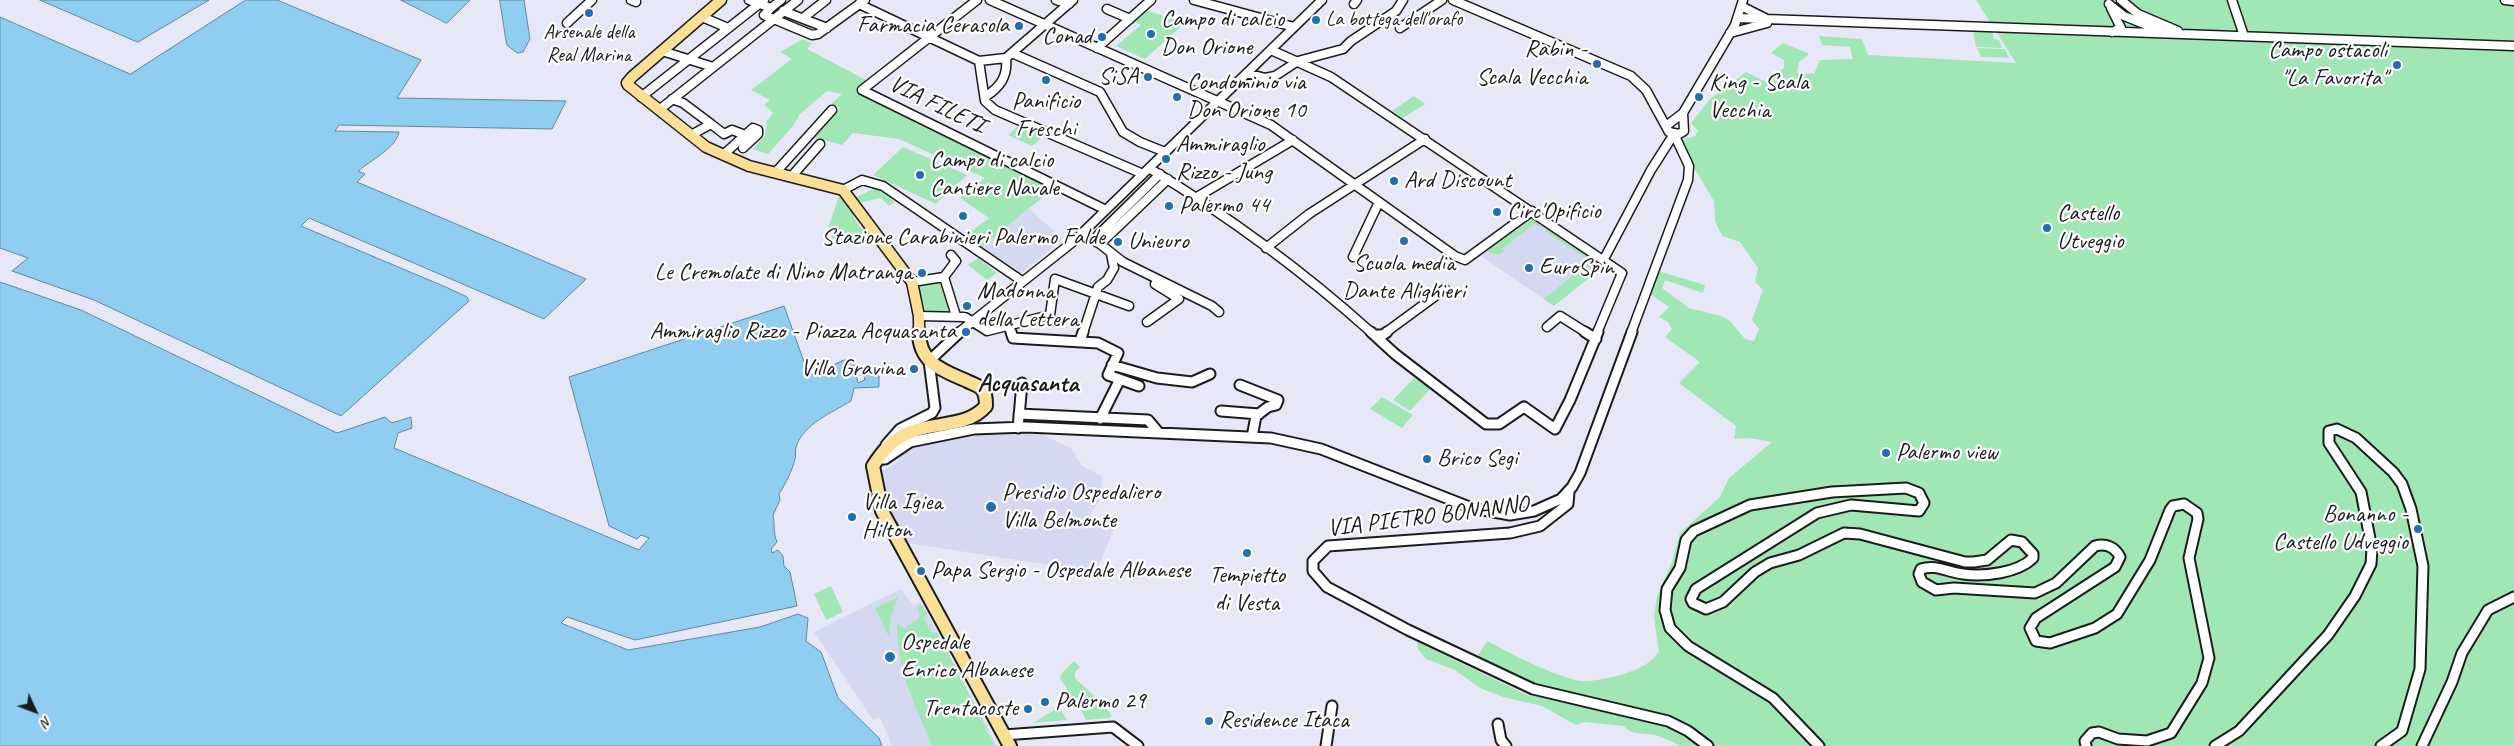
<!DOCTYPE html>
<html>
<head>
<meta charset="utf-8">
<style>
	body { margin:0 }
	#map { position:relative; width:2514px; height:746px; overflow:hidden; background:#e6e8f7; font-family:Caveat,sans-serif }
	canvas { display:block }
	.north { position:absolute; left:10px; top:686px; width:50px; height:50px; -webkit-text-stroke:4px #fff; paint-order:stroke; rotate:133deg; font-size:14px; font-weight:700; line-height:20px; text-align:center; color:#1c1c1c }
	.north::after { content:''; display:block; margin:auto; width:18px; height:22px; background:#1c1c1c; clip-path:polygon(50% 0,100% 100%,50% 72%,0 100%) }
</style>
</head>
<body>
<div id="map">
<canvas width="2514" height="746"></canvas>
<div class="north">N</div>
</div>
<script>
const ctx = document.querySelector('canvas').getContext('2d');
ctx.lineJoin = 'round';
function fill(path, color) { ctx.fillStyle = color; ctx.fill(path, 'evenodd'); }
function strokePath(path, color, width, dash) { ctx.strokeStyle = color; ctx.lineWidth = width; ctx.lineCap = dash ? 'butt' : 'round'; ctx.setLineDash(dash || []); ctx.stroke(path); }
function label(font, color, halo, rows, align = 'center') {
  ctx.font = font + ' Caveat,sans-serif'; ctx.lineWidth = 4.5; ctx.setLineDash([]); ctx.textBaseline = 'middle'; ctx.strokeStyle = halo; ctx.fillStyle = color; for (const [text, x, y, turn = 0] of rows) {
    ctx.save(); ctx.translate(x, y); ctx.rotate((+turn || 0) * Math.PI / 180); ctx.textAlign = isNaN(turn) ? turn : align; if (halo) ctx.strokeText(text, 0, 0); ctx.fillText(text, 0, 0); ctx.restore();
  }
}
const built = new Path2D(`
	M1029 209 1063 239 1020 274 981 248Z
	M1532 216 1605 265 1554 306 1481 256Z
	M1034 431 1071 448 1082 466 1102 476 1101 497 1090 515 1114 529 1096 572 907 543 884 500 879 473 898 462 901 450 912 445 949 438Z
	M901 589 913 605 921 602 997 746H892L880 717 873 720 814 632Z`);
const green = new Path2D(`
	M1976 0H2514V746H1680C1674 742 1665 739 1658 736 1647 732 1633 737 1624 726L1585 722 1576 725 1542 706 1503 697 1480 688 1455 670 1426 659 1418 649 1417 642 1525 694 1665 725 1668 717 1662 715 1532 683 1477 657 1487 641C1514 655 1545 672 1575 680 1591 683 1609 678 1624 674 1638 669 1650 664 1659 652L1654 617 1657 596 1672 562 1680 533 1720 497 1729 478 1772 442 1749 438 1734 439 1736 426 1679 383 1700 362 1665 337 1672 329 1668 322 1659 317 1669 307 1650 294 1658 271 1705 285 1703 293 1665 280 1662 288 1689 308 1721 316 1730 321 1745 339 1754 341 1759 329 1752 320 1763 290 1755 282 1758 268 1740 242 1723 236 1719 230 1715 220 1714 201 1678 141 1695 136 1698 131 1691 123 1710 99 1746 72 1766 82 1784 68V60L1771 53 1783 43 1808 53V55L1799 62 1797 73 1814 74 1820 60 1853 59 1850 47 1822 45 1819 36 1862 39 1868 55 2016 63Z
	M1146 10 1185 23 1145 59 1116 46 1141 25 1132 21Z
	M1973 31H1992L1994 39 1999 40 2002 48 1976 47Z
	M803 39 812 44 807 49 868 81 856 91 1048 186 1040 195 1043 197 981 248 965 236 989 218 960 198 985 178 899 139 853 133 842 145 812 137 840 108 831 104 842 94 827 91 800 114 793 126 768 154 753 149 765 136 767 123 766 122 773 113 764 105 770 100 751 90 792 59 780 52Z
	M1977 48 2005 49 2009 58 1981 57Z
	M1414 96 1425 104 1403 118 1392 111Z
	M1018 126 1043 137 1032 146 1008 135Z
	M903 147 967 175 936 204 873 175Z
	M876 188 895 202 889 206 881 198 858 203 854 198Z
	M840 193 856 214 853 216 861 229 866 227 870 233 846 239H830L833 234 827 232Z
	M1532 216 1540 222 1538 226 1534 224 1502 249 1505 251C1498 256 1494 255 1487 251Z
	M1548 228 1605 265 1554 306 1544 299 1590 261 1545 231Z
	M978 258 997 273 987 280 968 265Z
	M940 281 948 311 926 313 918 285Z
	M1414 378 1431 388 1410 411 1393 400Z
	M1382 397 1413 415 1402 428 1370 409Z
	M831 586 843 612 826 620 814 594Z
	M898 597 891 616 889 637 875 608Z
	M921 605 928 615 923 618 932 634 937 632 982 719 994 746H932C914 702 897 672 897 623L905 629 918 619 920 613 917 607Z
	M1074 661 1080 667 1075 672V678L1094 696 1088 702 1077 705 1060 678 1062 673Z
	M1101 701 1112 716 1109 718 1086 720 1081 710 1091 709Z
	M1059 707 1067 720 1033 723Z`);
const water = new Path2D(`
	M40 0H209L138 42Z
	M246 0H277L421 60 397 98 566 101 552 129 339 125 335 131 399 132C397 147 370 161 358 171L365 174 357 182 586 279 544 319 309 218 301 226 448 288 467 297 469 301 341 416 94 300 12 271 28 258 0 248V17L130 74Z
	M401 0H470L447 23Z
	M500 0H524L530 39 523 52 517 53 507 45Z
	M0 282 81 310 337 433 385 417 392 423 411 417 412 428 398 433 394 448 639 550 649 538 641 535 637 539 609 526 569 377 784 306 808 373 813 375C826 371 835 362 848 359L853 361 858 383 865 380 863 373 873 371 879 376V387L854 388 851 401C833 412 803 424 796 447 795 451 796 455 795 459 792 471 786 483 779 494L780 500 773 515C775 525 773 533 777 542L771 549 772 553 778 550 783 556 784 566 790 572 797 606 635 640 567 617 561 623 628 650 760 627 798 614 808 618 806 641 821 652 838 698 879 738 882 746H0Z`);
const minorFar1 = new Path2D(`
	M631 0 636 2
	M749 0 771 8 764 15 812 35 818 34 865 0
	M977 0 862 90 1106 210
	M990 0 1271 125 1455 256 1465 260 1532 211
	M1056 0 1069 4
	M1194 0 1294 27
	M1453 0 1631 76 1646 90 1669 132 1679 134 1684 131 1683 113
	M2121 0 2138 14 2178 31
	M2232 0 2244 36
	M2505 0 2514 1
	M859 4 979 61
	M1354 4 1357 0
	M2109 4 2124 16 2159 30
	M1741 6 1765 18
	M771 8 781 0
	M2111 8 2121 28 2112 32
	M1107 9 1130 19
	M783 11 827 28
	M702 17 728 28
	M803 18 826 0
	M1738 18 2514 46
	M567 23 592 0
	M1400 28 1442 0
	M1730 33 1767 23
	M1097 48 1151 0
	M1271 50 1331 77 1622 273 1597 333
	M662 51 713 67
	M1012 53 1100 92 1123 132 1140 142 1165 152
	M1006 58 1073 0
	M979 61 985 101 995 110 1143 174
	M979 61 1006 58
	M1247 73 1265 78 1275 76 1298 61 1343 49 1351 41 1396 11 1403 0
	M641 97 764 0
	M985 97C1000 87 1008 77 1006 58
	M672 99 683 103 711 124
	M659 110 798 0
	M1666 126 1683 113 1735 25 1743 0
	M691 135 711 124 724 134 732 130 745 135
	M723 155 753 128 758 130V134L743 148
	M1149 168C1228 216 1303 271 1372 333
	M775 173 832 110
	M791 177 820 144
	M843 190 862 180 883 186 1022 281
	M1197 197 1293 140
	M1081 234 1100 244 1123 262 1212 306 1219 312
	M1093 240 1160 174
	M1100 244 1168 179
	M1266 248 1309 214 1425 139
	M1353 257 1379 202
	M1604 259 1651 170 1674 134
	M944 277 956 261 951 255
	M912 282 944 277 956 316
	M919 316 965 317 987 331 1050 315 1055 279 1129 306
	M1147 322 1179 299 1155 284
	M1009 326 1011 333
	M1547 327 1560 316 1587 333
	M958 333 1074 241 1322 0
	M1083 333 1098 287 1107 280 1114 268 1111 254
	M1385 333 1445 289
	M1631 333 1688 180 1689 166 1674 134`);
const minor = new Path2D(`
	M1011 332 1013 338 1098 343 1118 353 1108 375 1139 386
	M1371 332 1395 354 1486 424H1499L1524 407 1555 429 1570 400 1598 332
	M1585 332 1596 339
	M1375 335H1383L1387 332
	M1080 341 1083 332
	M1112 365 1157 378 1192 382 1210 374
	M1240 385 1278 400 1276 405 1268 407 1256 416 1252 437
	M1221 411 1259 414
	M1019 414 1148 420 1158 432
	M1100 419 1120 379
	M1018 428 1022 383
	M886 445 900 429 932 413 935 408 929 361 960 332
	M877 459H885L910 442 974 429 1026 427 1271 438 1321 449 1472 508 1510 515 1534 511 1561 499 1572 487 1580 473 1632 332
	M1569 492 1568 504 1540 526 1510 533 1328 546 1313 561V571L1327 587 1408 630 1533 689 1668 721 1688 731 1708 746
	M1498 724 1501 740 1506 746
	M1004 735 1113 727 1138 746
	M1326 746 1332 706
	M1819 746 1773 698 1688 646 1670 628 1665 610 1667 589 1680 568 1686 540 1694 531 1750 505 1832 492 1906 488 1919 493 1924 503 1919 511 1851 505 1817 513 1696 589 1691 599 1693 603 1706 609 1723 602 1755 572 1770 563 1799 555 1844 533 1860 534 1965 562H1974L1987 560 2011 540 2022 542 2033 554V558C2018 573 1984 577 1963 574 1947 572 1936 564 1921 569L1919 574 1922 582 1936 590 1954 588 2035 593 2056 583 2095 546C2106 543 2115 547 2120 557L2115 567 2036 618 2030 628 2036 641 2050 643 2095 628 2117 614 2150 560 2170 510 2173 506 2184 504 2197 513 2198 519 2189 558 2209 658 2202 683 2171 733 2147 741 2118 739 2099 732 2092 733 2085 741 2086 746
	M2215 746 2239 731 2328 635 2355 596 2371 564 2372 549 2361 492 2329 443V431L2337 429 2356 438 2393 472 2402 484 2411 509 2423 566 2420 669 2402 731 2381 746
	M2422 746 2452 682 2462 653 2488 610 2514 597`);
const majorFar1 = new Path2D(`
	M721 0 632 77 627 83 628 85 706 147 749 166 843 190 912 282 919 316V333`);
const major = new Path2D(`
	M919 332C919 363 942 370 967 381 971 383 977 385 981 388 986 393 986 400 986 406 966 429 931 421 906 434 891 441 882 452 873 466L882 511 1010 746`);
const markers = [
	[589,13,5,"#1f6fb2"],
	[1316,20,5,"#1f6fb2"],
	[1019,26,5,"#1f6fb2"],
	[1151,34,5,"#1f6fb2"],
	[1102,37,5,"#1f6fb2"],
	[1597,64,5,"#1f6fb2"],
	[2397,65,5,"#1f6fb2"],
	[1148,77,5,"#1f6fb2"],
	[1046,80,5,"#1f6fb2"],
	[1177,97,5,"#1f6fb2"],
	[1699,97,5,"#1f6fb2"],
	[1166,159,5,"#1f6fb2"],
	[920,175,5,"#1f6fb2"],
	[1394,181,5,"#1f6fb2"],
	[1169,206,5,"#1f6fb2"],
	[1497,212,5,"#1f6fb2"],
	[963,216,5,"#1f6fb2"],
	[2047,228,5,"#1f6fb2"],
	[1404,241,5,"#1f6fb2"],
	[1118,242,5,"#1f6fb2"],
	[1529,268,5,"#1f6fb2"],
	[922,273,5,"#1f6fb2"],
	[967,306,5,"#1f6fb2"],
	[966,332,5,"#1f6fb2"],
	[914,369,5,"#1f6fb2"],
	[1886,453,5,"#1f6fb2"],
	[1427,459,5,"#1f6fb2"],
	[991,507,6,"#1f6fb2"],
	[852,517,5,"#1f6fb2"],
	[2418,529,5,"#1f6fb2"],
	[1247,553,5,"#1f6fb2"],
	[921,571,5,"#1f6fb2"],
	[890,657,6,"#1f6fb2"],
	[1045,702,5,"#1f6fb2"],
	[1028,709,5,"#1f6fb2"],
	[1209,721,5,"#1f6fb2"]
];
const farPoinames = [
	["La bottega dell'orafo",1326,20],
	["Arsenale della",589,33,"center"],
	["Real Marina",589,56,"center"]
];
const poiNames = [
	["Campo di calcio",1161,20],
	["Don Orione",1161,48],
	["Farmacia Cerasola",1009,26,"right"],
	["Conad",1092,37,"right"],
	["Rabin -",1587,50,"right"],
	["Scala Vecchia",1587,78,"right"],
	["Campo ostacoli",2387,51,"right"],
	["\"La Favorita\"",2387,79,"right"],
	["SiSA",1138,77,"right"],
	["Condominio via",1187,83],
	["Don Orione 10",1187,111],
	["King - Scala",1709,83],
	["Vecchia",1709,111],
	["Panificio",1046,102,"center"],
	["Freschi",1046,130,"center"],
	["Ammiraglio",1176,145],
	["Rizzo - Jung",1176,173],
	["Campo di calcio",930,161],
	["Cantiere Navale",930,189],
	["Ard Discount",1404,181],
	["Palermo 44",1179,206],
	["Circ'Opificio",1507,212],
	["Castello",2057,214],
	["Utveggio",2057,242],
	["Stazione Carabinieri Palermo Falde",963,238,"center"],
	["Unieuro",1128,242],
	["Scuola media",1404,264,"center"],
	["Dante Alighieri",1404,292,"center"],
	["EuroSpin",1539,268],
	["Le Cremolate di Nino Matranga",912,273,"right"],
	["Madonna",977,292],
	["della Lettera",977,320],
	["Ammiraglio Rizzo - Piazza Acquasanta",956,332,"right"],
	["Villa Gravina",904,369,"right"],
	["Palermo view",1896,453],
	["Brico Segi",1437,459],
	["Presidio Ospedaliero",1002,493],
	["Villa Belmonte",1002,521],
	["Villa Igiea",862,503],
	["Hilton",862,531],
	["Bonanno -",2408,515,"right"],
	["Castello Udveggio",2408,543,"right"],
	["Papa Sergio - Ospedale Albanese",931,571],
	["Tempietto",1247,576,"center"],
	["di Vesta",1247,604,"center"],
	["Ospedale",901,643],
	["Enrico Albanese",901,671],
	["Palermo 29",1055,702],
	["Trentacoste",1018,709,"right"],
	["Residence Itaca",1219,721]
];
const streetNames = [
	["VIA FILETI",937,105,26],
	["VIA PIETRO BONANNO",1428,517,-7]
];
const neighbourhoodNames = [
	["Acquasanta",1028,384]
];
fill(built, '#d4d8f1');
fill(green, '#a1e7b5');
fill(water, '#8fcef0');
strokePath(water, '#61879b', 1);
strokePath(minorFar1, '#1c1c1c', 11);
strokePath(minor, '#1c1c1c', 13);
strokePath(majorFar1, '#1c1c1c', 13);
strokePath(major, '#1c1c1c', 16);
strokePath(minorFar1, '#fff', 8);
strokePath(minor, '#fff', 9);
strokePath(majorFar1, '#fbdf96', 10);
strokePath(major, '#fbdf96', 12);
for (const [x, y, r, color] of markers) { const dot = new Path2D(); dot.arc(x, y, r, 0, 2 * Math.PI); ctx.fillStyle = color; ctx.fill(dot); strokePath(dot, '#fff', 2); }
label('20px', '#1c1c1c', '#fff', farPoinames, 'left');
label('24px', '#1c1c1c', '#fff', poiNames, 'left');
label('24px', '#1c1c1c', '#fff', streetNames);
label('bold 25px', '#1c1c1c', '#fff', neighbourhoodNames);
</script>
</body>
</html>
